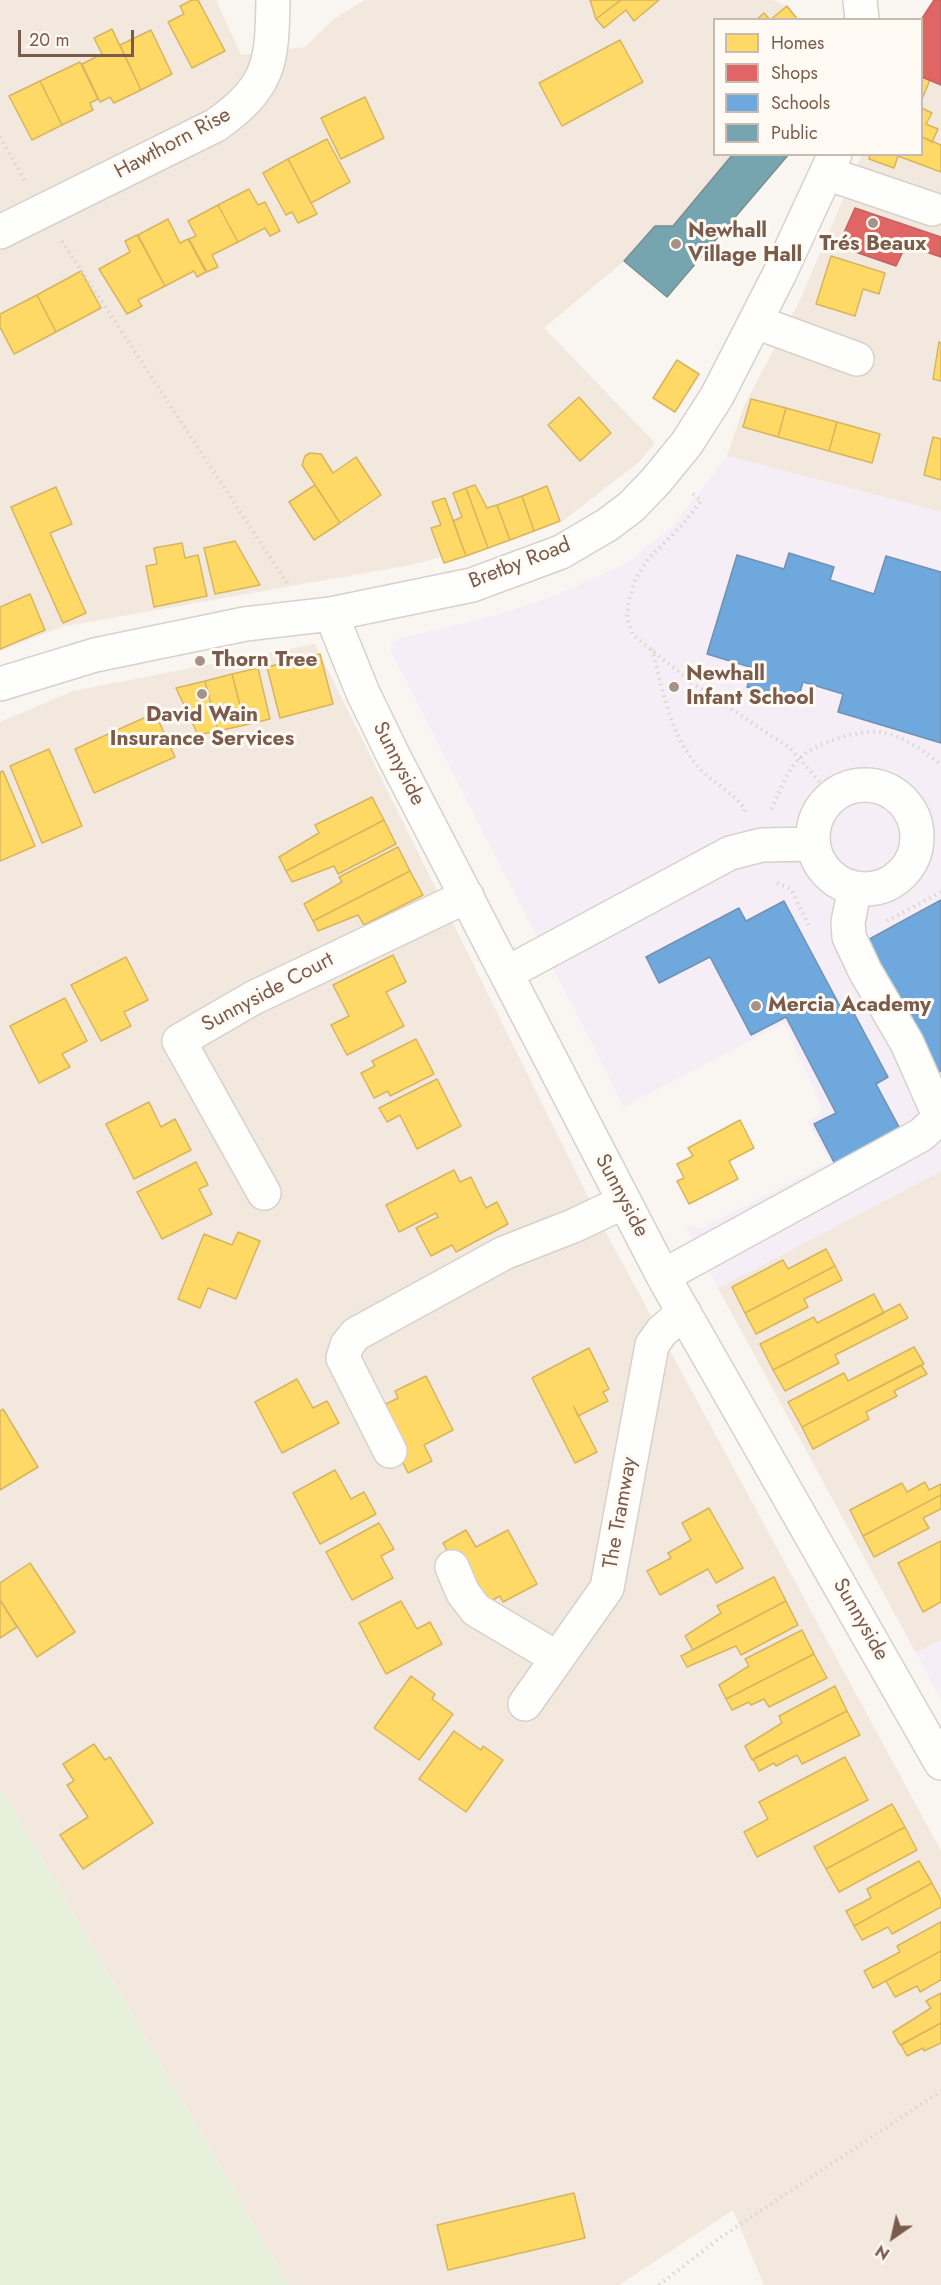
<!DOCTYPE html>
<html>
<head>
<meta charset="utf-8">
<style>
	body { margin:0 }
	#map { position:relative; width:941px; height:2285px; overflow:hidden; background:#f9f5f0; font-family:Jost,sans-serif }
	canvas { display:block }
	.legend { position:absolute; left:713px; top:18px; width:210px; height:138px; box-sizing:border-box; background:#fffaf3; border:2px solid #cabbb1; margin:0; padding:8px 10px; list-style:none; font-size:18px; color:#7a5c4d }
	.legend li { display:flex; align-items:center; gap:12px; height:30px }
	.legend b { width:30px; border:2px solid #cabbb1 }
	.north { position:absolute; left:863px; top:2207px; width:60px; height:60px; -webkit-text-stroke:4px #fffaf3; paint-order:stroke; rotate:214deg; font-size:16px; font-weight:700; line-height:24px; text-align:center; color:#7a5c4d }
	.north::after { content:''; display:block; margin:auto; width:21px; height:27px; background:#7a5c4d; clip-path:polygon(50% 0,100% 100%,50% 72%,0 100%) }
	.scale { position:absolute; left:18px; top:30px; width:116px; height:27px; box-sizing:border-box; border:3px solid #7a5c4d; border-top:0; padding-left:8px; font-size:18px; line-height:21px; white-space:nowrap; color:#7a5c4d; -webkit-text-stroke:4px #fffaf3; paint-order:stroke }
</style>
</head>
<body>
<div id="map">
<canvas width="941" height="2285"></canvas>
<ul class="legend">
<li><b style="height:16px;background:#ffd966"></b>Homes</li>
<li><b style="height:16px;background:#e06666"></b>Shops</li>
<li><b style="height:16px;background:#6fa8dc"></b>Schools</li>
<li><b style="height:16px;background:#76a5af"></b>Public</li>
</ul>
<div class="north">N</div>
<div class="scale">20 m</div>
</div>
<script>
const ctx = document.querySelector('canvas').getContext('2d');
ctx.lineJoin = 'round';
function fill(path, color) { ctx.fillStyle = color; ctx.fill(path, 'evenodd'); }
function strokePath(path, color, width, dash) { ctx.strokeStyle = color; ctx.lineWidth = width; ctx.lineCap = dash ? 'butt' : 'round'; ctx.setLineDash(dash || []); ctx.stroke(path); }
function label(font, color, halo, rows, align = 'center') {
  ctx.font = font + ' Jost,sans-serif'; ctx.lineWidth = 6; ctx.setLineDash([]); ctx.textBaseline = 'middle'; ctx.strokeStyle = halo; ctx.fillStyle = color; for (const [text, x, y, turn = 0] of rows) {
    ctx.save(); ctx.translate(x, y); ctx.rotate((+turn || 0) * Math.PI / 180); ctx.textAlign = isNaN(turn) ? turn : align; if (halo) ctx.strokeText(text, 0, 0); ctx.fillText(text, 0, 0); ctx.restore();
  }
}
const residential = new Path2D(`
	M0 0H216L241 55 305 47 334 19 365 0H773L787 6 798 19 714 20V154L733 155 673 226H655L624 261 544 328 655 443 639 462 564 520 508 540 410 565 61 627 0 651Z
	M922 77 941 85V512L727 456 744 406 800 300 862 155 922 154Z
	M315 644 604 1229 941 1851V2285H764L733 2210 619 2285H289L0 1787V722L73 691Z
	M941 1171V1640L916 1653 718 1288Z`);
const education = new Path2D(`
	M727 456 941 512V1171L718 1288 686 1225 701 1228 830 1162 807 1121 823 1111 784 1023 624 1107 390 650 393 642 398 639 493 616 556 595 625 564 672 527Z
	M941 1640V1700L916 1653Z`);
const green = new Path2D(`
	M0 1787 289 2285H0Z`);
const homes = new Path2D(`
	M192 0H198L225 51 192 68 168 22 184 14 180 6Z
	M590 0H621L596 19Z
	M621 0H659L634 21 626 10 604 28 596 19Z
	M787 6 798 20H770Z
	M764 13 770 20H756Z
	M112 29 141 90 114 103 110 97 100 102 82 64 102 54 94 38Z
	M151 30 172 74 141 90 120 45Z
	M620 40 643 82 562 126 539 83Z
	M80 62 98 99 90 103 93 110 62 125 40 81Z
	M922 77 930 80 922 99Z
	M40 81 62 125 32 140 9 96Z
	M365 97 384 138 341 159 321 118Z
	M922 108 932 113 926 124 938 129 932 142 922 137Z
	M922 137 941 145V172L898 156 894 168 869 159 870 154H922Z
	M327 139 350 182 311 203 288 159Z
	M288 159 317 214 298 223 292 212 286 215 263 173Z
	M249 189 258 205 265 202 280 231 270 236 265 228 238 242 218 205Z
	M218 205 238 242 212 255 218 267 207 272 189 239 196 236 188 221Z
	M168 219 180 243 188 239 206 272 197 277 194 271 165 286 138 235Z
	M137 235 165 286 138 300 142 306 127 314 99 269 130 252 125 241Z
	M831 256 885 273 879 294 863 289 855 316 816 304Z
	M81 271 101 308 56 332 37 295Z
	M37 295 56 332 14 354 0 327V314Z
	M939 342 941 343V381L933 379Z
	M677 360 699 374 675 412 653 398Z
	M579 397 611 433 580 461 548 425Z
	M751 399 786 408 778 437 743 427Z
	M786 408 837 422 829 451 778 437Z
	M837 422 880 434 872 463 829 451Z
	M933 437 941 439V480L924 475Z
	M310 453 321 454 333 473 356 457 381 495 340 523 302 465 305 456Z
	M315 485 340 523 314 540 289 502Z
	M475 485 487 508 497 505 510 540 488 548 466 488Z
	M547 486 560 521 534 531 522 496Z
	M56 487 72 524 50 533 86 613 63 623 11 507Z
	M466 488 488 548 466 556 453 521 462 517 453 493Z
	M522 496 534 531 510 540 497 505Z
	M445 498 466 556 444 563 431 528 441 525 432 502Z
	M235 541 260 585 215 594 204 548Z
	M182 543 185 558 198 555 207 596 154 607 146 566 157 564 154 548Z
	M30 594 45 630 0 649V607Z
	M320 654 333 704 280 718 267 667Z
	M258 668 270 719 245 725 232 674Z
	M232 674 245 725 218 731 205 681Z
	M205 681 218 731 198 735 176 688Z
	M155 713 175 757 94 793 75 749Z
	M49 749 82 826 42 843 10 766Z
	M3 771 35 846 0 861V772Z
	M372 797 384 820 286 871 279 857 319 833 315 825Z
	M384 820 396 844 338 874 334 866 292 882 286 871Z
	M398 847 410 871 313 921 304 904 342 882 339 877Z
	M410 871 423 895 364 925 358 915 318 931 313 921Z
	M393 955 406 982 386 992 404 1026 347 1055 331 1025 349 1016 333 985Z
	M126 957 148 1000 124 1012 131 1026 101 1041 71 985Z
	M65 998 87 1041 62 1054 70 1067 39 1083 10 1026Z
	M416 1039 434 1074 390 1096 388 1091 374 1098 361 1073 375 1066 372 1061Z
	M437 1079 461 1126 417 1149 400 1115 387 1122 379 1108Z
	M149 1102 161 1127 175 1119 191 1150 134 1179 106 1124Z
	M740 1120 754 1148 729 1161 738 1179 689 1204 677 1181 684 1178 677 1164 693 1156 688 1148Z
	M196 1162 208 1185 199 1189 212 1214 162 1239 137 1192Z
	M454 1170 460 1182 471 1177 486 1208 497 1202 508 1224 456 1252 452 1245 431 1256 416 1228 438 1217 436 1213 399 1232 386 1205Z
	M238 1232 260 1241 236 1299 208 1288 200 1308 178 1299 204 1234 232 1245Z
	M826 1249 835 1266 745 1313 732 1287 783 1260 788 1269Z
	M835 1266 842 1280 804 1299 808 1307 756 1334 745 1313Z
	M874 1294 884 1313 773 1370 760 1344 814 1317 817 1323Z
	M900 1304 908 1318 835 1355 839 1363 785 1391 773 1370Z
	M914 1347 924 1364 802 1427 788 1402 844 1373 848 1381Z
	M589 1348 609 1389 603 1392 608 1401 578 1416 574 1407 597 1452 575 1463 532 1378Z
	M921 1365 927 1374 894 1391 897 1396 866 1412 869 1419 813 1449 802 1427Z
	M426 1376 453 1430 424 1445 432 1461 408 1473 376 1409 398 1398 395 1391Z
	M297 1379 313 1408 327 1401 339 1423 282 1453 255 1402Z
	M3 1409 38 1467 0 1490V1411Z
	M335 1470 351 1499 364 1492 376 1514 320 1544 293 1493Z
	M925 1482 929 1490 941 1484V1495L863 1536 850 1510 902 1483 907 1492Z
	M941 1495V1509L923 1518 929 1528 874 1557 863 1536Z
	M709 1508 743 1568 716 1583 708 1569 660 1595 647 1571 671 1558 668 1553 691 1540 682 1523Z
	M379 1523 394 1549 381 1556 393 1578 352 1600 326 1552Z
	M466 1530 476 1547 508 1530 537 1584 503 1602 500 1596 478 1608 443 1543Z
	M941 1541V1602L923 1612 898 1563Z
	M30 1563 75 1632 37 1657 0 1600V1583Z
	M774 1577 786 1601 693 1650 685 1636 721 1613 717 1606Z
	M0 1600 17 1627 0 1638Z
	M401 1601 417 1629 430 1622 442 1644 386 1674 359 1623Z
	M786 1601 798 1625 741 1655 736 1646 687 1667 681 1656Z
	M802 1630 814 1654 726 1699 719 1685 749 1666 745 1659Z
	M814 1654 827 1678 769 1707 764 1699 751 1705 749 1702 732 1710 726 1699Z
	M411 1676 435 1694 432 1699 453 1714 419 1760 374 1728Z
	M835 1686 847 1711 752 1760 745 1746 782 1723 779 1716Z
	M847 1711 860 1735 802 1764 797 1755 776 1766 774 1763 759 1771 753 1759Z
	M454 1731 481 1750 483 1746 503 1760 466 1812 419 1779Z
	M94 1744 105 1760 110 1757 153 1823 83 1869 60 1835 88 1817 67 1785 74 1781 63 1764Z
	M845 1757 868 1800 757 1857 744 1832 768 1819 759 1802Z
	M892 1804 905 1827 826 1869 814 1847Z
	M905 1827 917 1850 839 1892 826 1869Z
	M919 1861 932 1883 854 1926 846 1911 871 1898 867 1889Z
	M932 1883 941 1900V1907L892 1934 888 1927 862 1940 854 1926Z
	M941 1922V1951L873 1988 864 1971 900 1952 897 1946Z
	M941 1951V1980L920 1992 917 1986 895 1997 886 1981Z
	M941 1993V2023L900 2045 893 2032 931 2008 926 2001Z
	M941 2023V2043L924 2051 923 2048 907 2056 901 2045Z
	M574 2193 585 2238 448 2270 437 2225Z`);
const shops = new Path2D(`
	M934 0H941V85L922 77 921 20Z
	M855 208 941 237V257L906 245 896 266 838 246Z`);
const schools = new Path2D(`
	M789 553 834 567 830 580 874 594 886 556 941 572V743L838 712 843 694 803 682 797 702 747 687 753 668 707 654 737 555 784 569Z
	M941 900V1071L935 1074 864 942Z
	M784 901 841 1008 849 1004 888 1077 876 1084 905 1138 839 1172 814 1124 836 1113 786 1017 751 1035 710 957 659 983 646 957 739 908 746 921Z`);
const public = new Path2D(`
	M733 154H789L667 297 624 261 655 226H673Z`);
const path = new Path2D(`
	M0 137 25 181
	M62 241 287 583
	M693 494 701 501 684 523 648 559 636 578 629 600 627 618 633 635 695 685 790 748 832 796
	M652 649C662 687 669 730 694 762 708 781 731 790 745 809L744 812
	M771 809C779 794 788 768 801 757 816 743 860 729 880 732 902 735 925 751 941 765
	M777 883 791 889 810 928
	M887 921 941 892
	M659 2285 721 2237 941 2091`);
const minor = new Path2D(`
	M860 0 862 20
	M826 173 932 209
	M0 232 216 125C270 86 272 64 273 0
	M756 322 857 359
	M331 614 363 693 393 755 663 1276 941 1763
	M0 684 95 655 245 624 331 614 472 585 561 552 607 525 631 507 656 481 687 443 717 396 779 275 835 154
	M813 837a52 52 0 1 1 104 0a52 52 0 1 1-104 0Z
	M507 973 730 853 762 845 813 844
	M264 1193 179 1041 253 998 467 896
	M663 1276 921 1135 934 1123 938 1113 907 1043 865 971 849 937 848 922 855 888
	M390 1451 343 1358 347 1345 356 1334 504 1253 573 1226 624 1202
	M452 1567 463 1593 476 1610 557 1658
	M525 1704 607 1588 652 1345 662 1331 684 1312`);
const markers = [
	[873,223,6,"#a69286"],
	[676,244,6,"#a69286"],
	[200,661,6,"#a69286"],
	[674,687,6,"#a69286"],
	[202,694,6,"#a69286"],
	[756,1006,6,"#a69286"]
];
const streetNames = [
	["Hawthorn Rise",173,144,-28],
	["Bretby Road",520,564,-21],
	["Sunnyside",398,764,63],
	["Sunnyside Court",268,993,-28],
	["Sunnyside",621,1196,62],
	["The Tramway",621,1513,-80],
	["Sunnyside",860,1620,60]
];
const poiNames = [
	["Newhall",688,232],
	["Village Hall",688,256],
	["Trés Beaux",873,245,"center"],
	["Thorn Tree",212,661],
	["Newhall",686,675],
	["Infant School",686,699],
	["David Wain",202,716,"center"],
	["Insurance Services",202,740,"center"],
	["Mercia Academy",768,1006]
];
fill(residential, '#f2e8de');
fill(education, '#f6eef6');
fill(green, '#e7f0db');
fill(homes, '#ffd966');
strokePath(homes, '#d7b45e', 1.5);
fill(shops, '#e06666');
strokePath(shops, '#c1635e', 1.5);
fill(schools, '#6fa8dc');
strokePath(schools, '#7291b1', 1.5);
fill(public, '#76a5af');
strokePath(public, '#778f92', 1.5);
strokePath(minor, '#d7d1cb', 36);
strokePath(path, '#dcd5d0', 4, [1.5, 4.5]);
strokePath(minor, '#fefefd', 33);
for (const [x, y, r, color] of markers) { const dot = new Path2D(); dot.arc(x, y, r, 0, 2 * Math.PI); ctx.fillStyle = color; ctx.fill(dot); strokePath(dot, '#fffaf3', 2); }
label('21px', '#7a5c4d', '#fffaf3', streetNames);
label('bold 21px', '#7a5c4d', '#fffaf3', poiNames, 'left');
</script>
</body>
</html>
